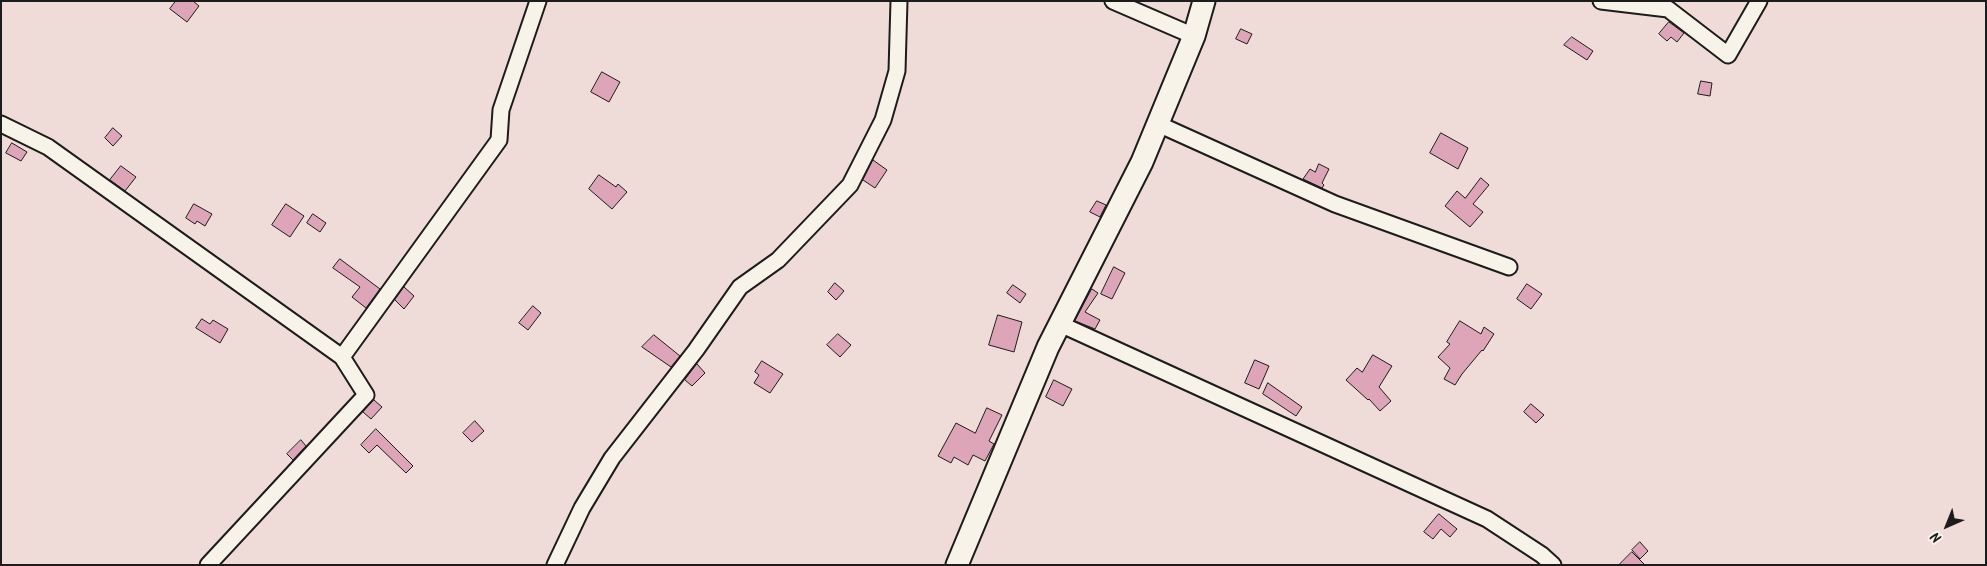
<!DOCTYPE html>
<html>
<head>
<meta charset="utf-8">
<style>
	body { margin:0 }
	#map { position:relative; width:1987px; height:566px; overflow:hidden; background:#efdcd9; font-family:Kalam,sans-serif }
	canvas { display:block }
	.frame { position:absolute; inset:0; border:2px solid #1c1c1c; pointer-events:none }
	.north { position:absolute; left:1922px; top:501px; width:50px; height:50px; -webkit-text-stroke:4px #f7f3e8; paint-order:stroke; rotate:224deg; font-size:14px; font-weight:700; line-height:20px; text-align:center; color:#1c1c1c }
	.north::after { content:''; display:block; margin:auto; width:18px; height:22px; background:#1c1c1c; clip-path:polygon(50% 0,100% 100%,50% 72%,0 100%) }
</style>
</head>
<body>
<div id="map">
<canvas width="1987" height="566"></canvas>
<div class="frame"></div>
<div class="north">N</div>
</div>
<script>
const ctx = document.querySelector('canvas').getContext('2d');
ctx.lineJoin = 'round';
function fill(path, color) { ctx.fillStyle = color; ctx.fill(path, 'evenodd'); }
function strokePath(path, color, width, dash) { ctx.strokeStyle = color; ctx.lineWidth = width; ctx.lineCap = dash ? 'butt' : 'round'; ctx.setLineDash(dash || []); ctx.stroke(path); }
const building = new Path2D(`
	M176 1H193L199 6 187 22 170 9Z
	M1669 22 1684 33 1677 42 1671 37 1667 41 1659 34Z
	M1241 29 1252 34 1247 44 1236 39Z
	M1572 37 1593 51 1587 60 1564 45Z
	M602 72 620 82 609 102 591 92Z
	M1701 81 1712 83 1710 96 1698 94Z
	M113 128 122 136 113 146 105 138Z
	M1441 133 1468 148 1458 169 1430 153Z
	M12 143 27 152 21 161 6 153Z
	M873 160 887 170 875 188 863 180Z
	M1319 164 1329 169 1322 183 1324 185 1322 188 1303 179 1310 169 1315 172Z
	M121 166 136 177 125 191 110 180Z
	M599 175 616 187 618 184 627 192 612 209 589 189Z
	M1481 178 1489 185 1473 204 1483 212 1470 227 1445 206 1457 191 1465 198Z
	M1097 201 1106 205 1100 217 1090 212Z
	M194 204 212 214 205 226 197 221 195 224 186 218Z
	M286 204 304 216 290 237 272 225Z
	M313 214 326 223 320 232 307 223Z
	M340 259 380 289 366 308 352 297 360 287 333 268Z
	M1114 267 1125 273 1112 299 1101 294Z
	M835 283 844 291 836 300 828 292Z
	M1527 284 1542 294 1531 309 1517 299Z
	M1013 285 1026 294 1020 303 1007 293Z
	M404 287 414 296 404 309 395 300Z
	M1092 289 1098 293 1085 312 1100 320 1095 329 1075 321Z
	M533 306 541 313 528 330 519 323Z
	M998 315 1022 322 1014 352 989 345Z
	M202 319 210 324 213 320 228 329 220 343 196 328Z
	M1460 321 1481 334 1484 327 1494 334 1483 351 1482 350 1462 374 1455 385 1444 379 1450 368 1438 357 1450 344 1447 342Z
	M838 334 851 345 840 357 827 345Z
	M654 335 680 356 671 367 642 347Z
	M1373 355 1392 366 1379 387 1391 401 1380 411 1369 399 1368 400 1346 380 1357 368 1362 372Z
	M1255 360 1269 366 1259 389 1245 383Z
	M762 361 783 374 770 393 754 383 759 375 755 372Z
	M697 364 705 373 692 386 685 380Z
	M1054 380 1072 389 1063 406 1046 397Z
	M1268 383 1302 407 1296 416 1263 394Z
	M374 400 382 407 371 419 363 412Z
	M1531 404 1544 415 1536 423 1524 412Z
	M987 408 1002 415 989 441 994 444 985 461 973 455 968 465 954 457 951 463 938 456 956 423 975 433Z
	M475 421 484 431 472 442 463 433Z
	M376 429 413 466 406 473 377 445 369 453 361 445Z
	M301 440 306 446 293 460 287 454Z
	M1439 514 1457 529 1450 537 1441 529 1433 539 1424 532Z
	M1640 542 1648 551 1640 559 1632 550Z
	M1632 552 1645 565H1619Z`);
const street = new Path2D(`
	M1113 1 1194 36
	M1601 1 1668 9 1728 55 1759 1
	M1 124 48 147 342 357 499 140 501 110 538 1
	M1158 124 1335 204 1509 267
	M1060 324 1487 519 1542 555 1553 565
	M208 565 366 395 342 357
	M555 565 582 508 612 458 696 350 740 287 778 260 850 185 883 120 897 71 899 1`);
const secondary = new Path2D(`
	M957 565 1048 347 1142 162 1194 36 1204 1`);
fill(building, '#dda5b7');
strokePath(building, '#1c1c1c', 1);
strokePath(street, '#1c1c1c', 19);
strokePath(secondary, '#1c1c1c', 25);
strokePath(street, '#f7f3e8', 15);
strokePath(secondary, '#f7f3e8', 21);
</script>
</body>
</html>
